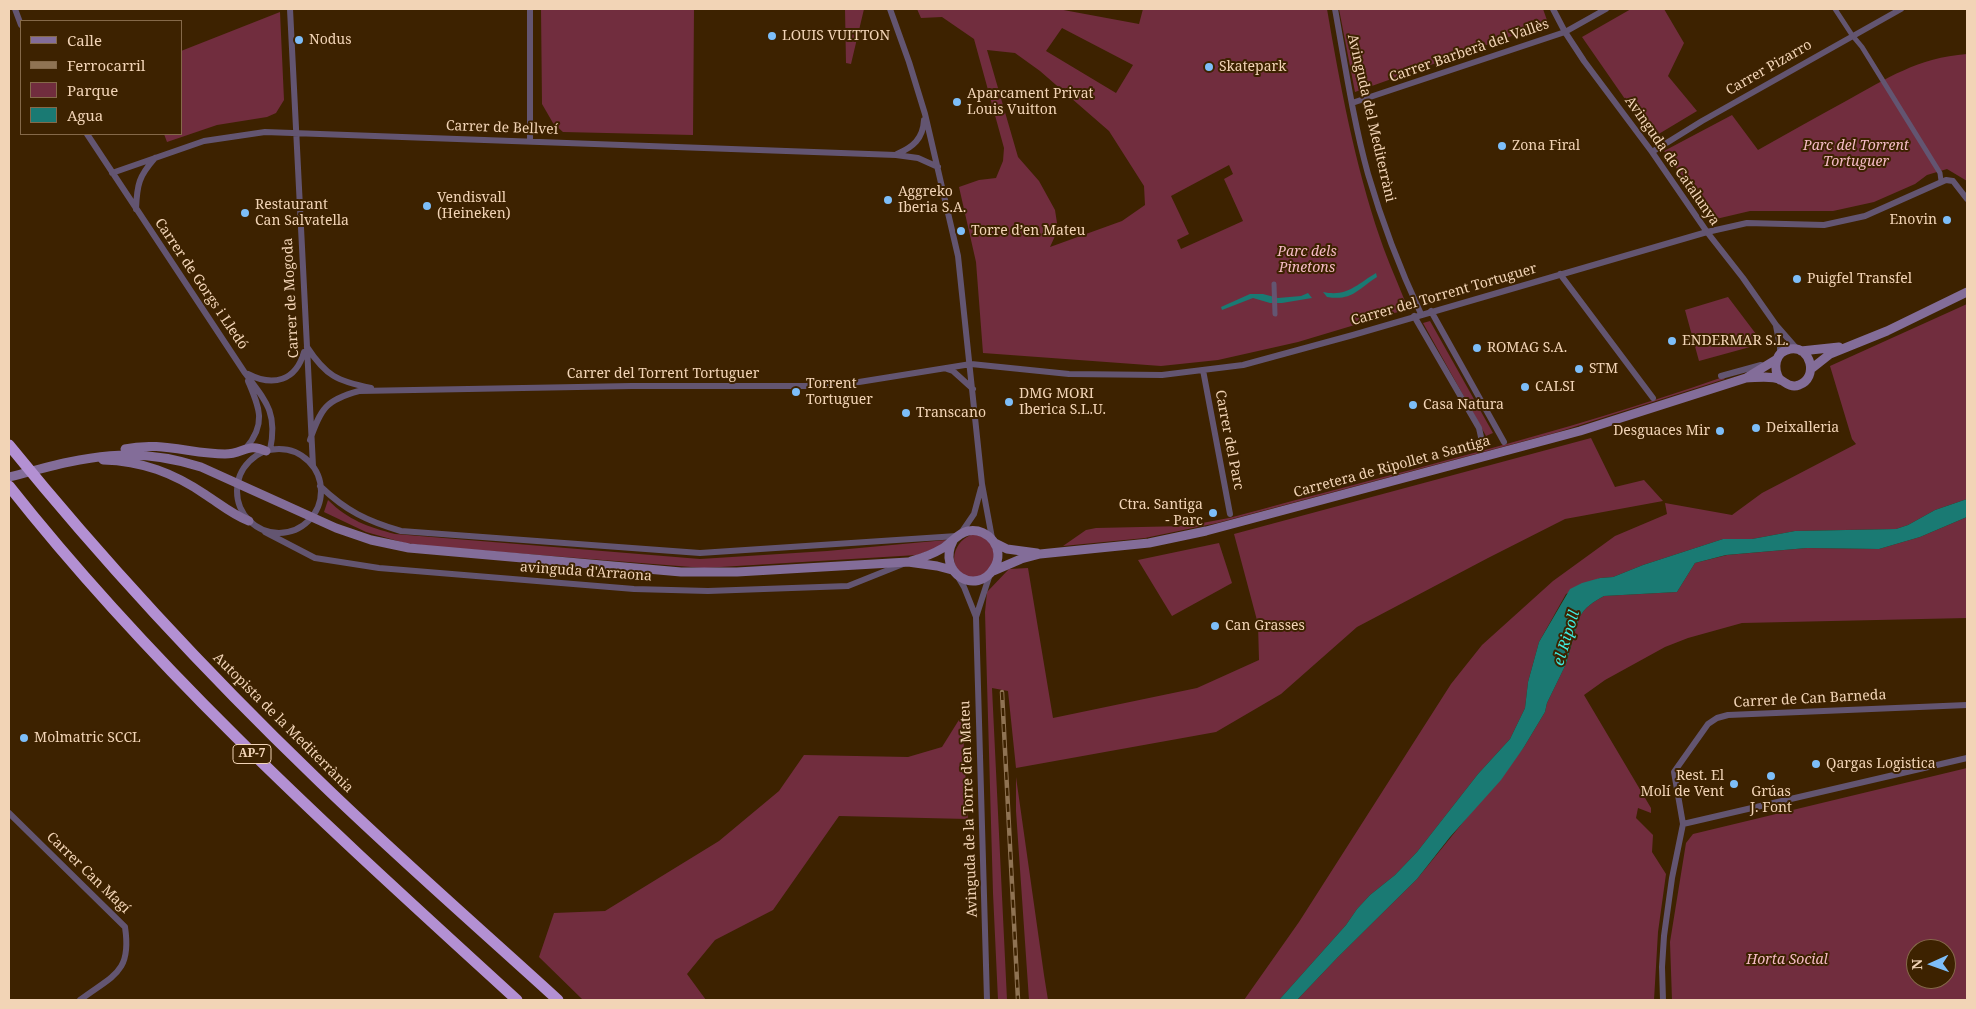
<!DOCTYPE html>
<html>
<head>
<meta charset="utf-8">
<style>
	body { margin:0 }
	#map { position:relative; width:1976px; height:1009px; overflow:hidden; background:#3d2200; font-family:"Noto Serif",serif }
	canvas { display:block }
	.frame { position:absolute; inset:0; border:10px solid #f2d4b6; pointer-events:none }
	.legend { position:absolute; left:20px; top:20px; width:162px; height:115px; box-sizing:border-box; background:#3d2200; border:1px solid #856949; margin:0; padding:6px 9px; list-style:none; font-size:15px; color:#f2d4b6 }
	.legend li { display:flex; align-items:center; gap:10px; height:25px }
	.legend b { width:25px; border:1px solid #856949 }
	.north { position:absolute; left:1906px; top:939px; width:50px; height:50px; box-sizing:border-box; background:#3d2200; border:1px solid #856949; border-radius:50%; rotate:268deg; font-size:14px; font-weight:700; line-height:20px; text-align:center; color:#f2d4b6 }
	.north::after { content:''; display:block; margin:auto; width:18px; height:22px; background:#7dbef9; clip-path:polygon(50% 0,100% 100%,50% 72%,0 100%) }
</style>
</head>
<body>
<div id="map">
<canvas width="1976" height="1009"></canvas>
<div class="frame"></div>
<ul class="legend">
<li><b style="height:6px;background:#836d99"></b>Calle</li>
<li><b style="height:6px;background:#8f7353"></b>Ferrocarril</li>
<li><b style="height:14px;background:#712d3e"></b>Parque</li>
<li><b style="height:14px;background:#1a7a73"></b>Agua</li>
</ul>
<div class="north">N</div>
</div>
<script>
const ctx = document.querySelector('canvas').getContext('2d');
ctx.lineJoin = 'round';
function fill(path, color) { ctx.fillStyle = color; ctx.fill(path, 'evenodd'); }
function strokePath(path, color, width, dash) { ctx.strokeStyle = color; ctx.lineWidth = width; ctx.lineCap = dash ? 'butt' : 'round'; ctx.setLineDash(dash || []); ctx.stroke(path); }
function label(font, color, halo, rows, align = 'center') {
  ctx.font = font + ' "Noto Serif",serif'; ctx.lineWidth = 4; ctx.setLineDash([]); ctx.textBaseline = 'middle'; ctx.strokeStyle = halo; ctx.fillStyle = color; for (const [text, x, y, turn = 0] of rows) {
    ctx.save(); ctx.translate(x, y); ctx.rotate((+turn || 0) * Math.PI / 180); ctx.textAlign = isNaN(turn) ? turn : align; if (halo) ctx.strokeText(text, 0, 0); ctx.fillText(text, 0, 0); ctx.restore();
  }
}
const green = new Path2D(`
	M541 9H694L693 135 563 132 553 123 542 104Z
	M845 9H864L851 64 846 63Z
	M917 9H1058L1139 24 1143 9H1327C1340 85 1355 165 1380 238 1388 262 1399 285 1408 309L1298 342 1218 360 1161 366 983 353 976 262 959 187 979 180 996 178 1003 161 1004 148 974 39 942 17 921 18ZM1062 28 1133 65 1116 93 1046 51ZM987 50 1015 53 1040 71 1109 131 1144 186 1145 205 1122 221 1050 247 1055 236 1057 223 1055 210 1039 181 1018 157ZM1229 165 1233 174 1224 179 1243 221 1181 249 1177 240 1189 234 1171 196Z
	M1339 9H1543L1548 23 1355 92Z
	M1631 9H1664L1684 43 1668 76 1697 111 1652 138 1582 37Z
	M280 12 284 100 276 113 267 117 217 125 167 142 164 134H181V51Z
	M1967 54V181L1947 169 1927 175 1915 184 1874 202 1833 211H1750L1716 219 1712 217 1664 151 1732 115 1758 150C1787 134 1816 117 1846 101 1888 78 1917 58 1967 54Z
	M1728 297 1756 334V342L1750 347 1699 361 1685 310Z
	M1967 304V499L1935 510 1908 525 1896 529 1795 531 1752 539H1723L1643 565 1613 577 1600 578 1566 594 1539 642 1528 682 1525 708 1510 739 1478 774 1417 852 1395 875 1370 895 1357 909 1346 925 1279 1000H1244L1299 922 1451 684 1482 645 1553 581 1615 536 1667 514 1665 503 1732 515 1762 493 1856 444 1852 439 1830 366Z
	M1430 321 1493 433 1486 436 1423 323Z
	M1723 377 1725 379 1558 432 1217 523 1145 538 1063 546 1086 530 1096 528 1186 526 1229 518C1395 473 1561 434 1723 377Z
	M1591 438 1615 487 1644 480 1663 501 1565 519 1488 558 1357 627 1281 694 1216 732 1016 768 1008 691 992 688 1007 1000H998L993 893 985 612 987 592 1009 569 1028 568 1053 718 1197 688 1259 660 1258 624 1234 534Z
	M328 500C348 520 368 527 395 534L700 559 827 551 946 540 938 547 917 555 704 568 438 547 405 543 366 532 324 512Z
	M1967 517V618L1742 623 1688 638 1665 647 1605 680 1584 695 1651 808V813L1638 808 1636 818 1653 835 1652 852 1666 874 1658 932 1654 1000H1297L1338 957 1417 879 1524 747 1545 712 1547 703 1566 664 1579 618C1585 607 1593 602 1604 596L1677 592 1695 563 1727 555 1807 548 1879 549 1920 537Z
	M971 535H979L991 542 996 562 983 576C979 577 974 578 971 577 947 574 950 543 971 535Z
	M1219 543 1232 583 1172 616 1138 560Z
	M962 715 968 819 839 816 773 910 715 940 687 974 706 1000H583L539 957 554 913 605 911 719 841 779 791 804 755 908 757 942 747Z
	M1967 768V1000H1672L1670 942 1686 843 1693 834ZM1916 949H1946V979H1916Z
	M1016 777 1044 975 1048 1000H1029L1016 811Z`);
const water = new Path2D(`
	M1376 273 1377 277C1357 290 1352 301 1327 297L1323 292C1347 297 1356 285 1376 273Z
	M1308 293 1312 298 1282 303H1270L1253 298 1222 310 1221 307 1250 294H1263L1278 298 1301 296Z
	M1967 499V517L1920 537 1879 549 1807 548 1726 555 1695 563 1677 592 1604 596C1593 602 1585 607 1579 618L1566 664 1547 703 1545 712 1524 747 1501 780 1450 837 1417 879 1338 957 1297 1000H1279L1346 925 1357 909 1370 895 1395 875 1417 852 1478 774 1510 739 1525 708 1528 682 1539 642 1570 589 1582 583 1600 578 1613 577 1643 565 1723 539H1752L1795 531 1896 529 1908 525 1935 510Z`);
const pedestrian = new Path2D(`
	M1835 9 1852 35 1862 47 1940 173 1941 181
	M1274 284 1275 314`);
const minor = new Path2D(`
	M15 9 21 25
	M290 9 313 466
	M530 9V141
	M890 9 909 62 925 114 958 256 982 484 992 538
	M1335 9C1345 64 1353 120 1368 174 1382 222 1400 269 1421 314
	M1553 9 1565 32 1584 61 1652 152 1707 232 1743 278 1776 325 1797 349
	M1352 103 1565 32 1606 9
	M87 134 245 373C266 401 278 413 270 450
	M1652 152 1702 121 1901 9
	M897 154C913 147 923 139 924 120
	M112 173 204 141 265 132 896 155 918 158 938 167
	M136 209C137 184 139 176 155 158
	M1560 274 1653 398
	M1431 311 1504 442
	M1414 316 1479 428 1481 437V449
	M1776 326 1780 346V354
	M307 347C326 376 337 381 371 388
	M947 369 953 371 973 389
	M1203 370 1230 514
	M248 374C273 387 296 381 304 352
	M1721 376 1761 365
	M310 440C321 408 326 400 359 391L632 386H806L859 382 971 364 1069 374 1162 375 1243 365 1353 335 1707 232 1747 223 1824 225 1865 216 1946 180 1953 181 1967 199
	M246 448C267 423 259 407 248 381
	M237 491a42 42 0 1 1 84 0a42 42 0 1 1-84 0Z
	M320 486C346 511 367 521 401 531L700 553 957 536
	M265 532 315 558 379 568 634 589 708 591 848 586 903 564
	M961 533 974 514 981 488
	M958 577 964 587 976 617
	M9 813 125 927C132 973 113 975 80 1000
	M1683 824 1967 758
	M987 1000 976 617 990 574
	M1663 1000 1662 967 1664 936 1672 878 1683 824 1674 772 1708 724 1717 718 1728 715 1967 705`);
const secondary = new Path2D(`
	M1801 351 1839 347
	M1811 369 1830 354 1887 331 1967 292
	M1746 378 1777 359
	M125 449C159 441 192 454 225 454 243 454 248 442 266 451
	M103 460C142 461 174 473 206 495 220 504 233 515 249 521
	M9 477C79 459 128 443 201 467L336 528 371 540 409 548 681 572H737L908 562 937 566 952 570
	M995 543 1007 549 1037 553
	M911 561C922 558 933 554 943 548 951 543 958 533 968 531 989 527 1006 550 994 568 977 597 936 573 953 541
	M993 571 1021 559 1040 554 1149 543 1206 531 1580 431 1746 378C1756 378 1771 375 1781 380 1787 384 1792 388 1799 385 1819 378 1811 345 1790 349 1774 352 1773 369 1780 380`);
const motorway = new Path2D(`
	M9 445C104 562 206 672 315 777 394 854 477 926 558 1000
	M9 486C159 676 339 837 517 1000`);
const rail = new Path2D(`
	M1002 692 1018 1000`);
const markers = [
	[772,36,5,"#7dbef9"],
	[299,40,5,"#7dbef9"],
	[1209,67,5,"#7dbef9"],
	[957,102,5,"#7dbef9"],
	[1502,146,5,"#7dbef9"],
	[888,200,5,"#7dbef9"],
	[427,206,5,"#7dbef9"],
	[245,213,5,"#7dbef9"],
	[1947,220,5,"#7dbef9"],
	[961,231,5,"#7dbef9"],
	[1797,279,5,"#7dbef9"],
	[1672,341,5,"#7dbef9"],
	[1477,348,5,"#7dbef9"],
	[1579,369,5,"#7dbef9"],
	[1525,387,5,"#7dbef9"],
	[796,392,5,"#7dbef9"],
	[1009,402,5,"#7dbef9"],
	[1413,405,5,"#7dbef9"],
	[906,413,5,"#7dbef9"],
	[1756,428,5,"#7dbef9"],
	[1720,431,5,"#7dbef9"],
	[1213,513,5,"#7dbef9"],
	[1215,626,5,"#7dbef9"],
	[24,738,5,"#7dbef9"],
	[1816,764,5,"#7dbef9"],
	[1771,776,5,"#7dbef9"],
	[1734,784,5,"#7dbef9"]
];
const shields = [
	[252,754,38]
];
const shieldNames = [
	["AP-7",252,754]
];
const poiNames = [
	["LOUIS VUITTON",782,36],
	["Nodus",309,40],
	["Skatepark",1219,67],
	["Aparcament Privat",967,94],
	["Louis Vuitton",967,110],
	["Zona Firal",1512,146],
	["Aggreko",898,192],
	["Iberia S.A.",898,208],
	["Vendisvall",437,198],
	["(Heineken)",437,214],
	["Restaurant",255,205],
	["Can Salvatella",255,221],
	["Enovin",1937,220,"right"],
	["Torre d’en Mateu",971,231],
	["Puigfel Transfel",1807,279],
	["ENDERMAR S.L.",1682,341],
	["ROMAG S.A.",1487,348],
	["STM",1589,369],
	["Torrent",806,384],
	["Tortuguer",806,400],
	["CALSI",1535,387],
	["DMG MORI",1019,394],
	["Iberica S.L.U.",1019,410],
	["Casa Natura",1423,405],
	["Transcano",916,413],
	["Deixalleria",1766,428],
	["Desguaces Mir",1710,431,"right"],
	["Ctra. Santiga",1203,505,"right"],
	["- Parc",1203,521,"right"],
	["Can Grasses",1225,626],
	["Molmatric SCCL",34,738],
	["Qargas Logistica",1826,764],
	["Rest. El",1724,776,"right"],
	["Molí de Vent",1724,792,"right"],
	["Grúas",1771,792,"center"],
	["J. Font",1771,808,"center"]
];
const streetNames = [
	["Carrer Barberà del Vallès",1469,51,-19],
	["Carrer Pizarro",1769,68,-30],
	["Avinguda del Mediterràni",1371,118,77],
	["Carrer de Bellveí",502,128,2],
	["Avinguda de Catalunya",1672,161,55],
	["Carrer de Gorgs i Lledó",201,284,56],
	["Carrer del Torrent Tortuguer",1444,295,-16],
	["Carrer de Mogoda",291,298,-93],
	["Carrer del Torrent Tortuguer",663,374],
	["Carrer del Parc",1229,440,79],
	["Carretera de Ripollet a Santiga",1392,467,-15],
	["avinguda d'Arraona",586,572,4],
	["Carrer de Can Barneda",1810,699,-3],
	["Autopista de la Mediterrània",283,723,45],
	["Avinguda de la Torre d'en Mateu",969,809,-92],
	["Carrer Can Magí",88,873,44]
];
const parkNames = [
	["Parc del Torrent",1856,146],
	["Tortuguer",1856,162],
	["Parc dels",1307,252],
	["Pinetons",1307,268],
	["Horta Social",1787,960]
];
const waterNames = [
	["el Ripoll",1567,638,-73]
];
fill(green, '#712d3e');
fill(water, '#1a7a73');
strokePath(pedestrian, '#635571', 5);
strokePath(minor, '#635571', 6);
strokePath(secondary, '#836d99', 9);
strokePath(motorway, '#b390d3', 11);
strokePath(rail, '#8f7353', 4.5);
strokePath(rail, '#3d2200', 2.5, [8]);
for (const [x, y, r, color] of markers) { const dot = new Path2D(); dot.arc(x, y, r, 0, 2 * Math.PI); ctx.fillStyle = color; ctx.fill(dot); strokePath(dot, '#3d2200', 2); }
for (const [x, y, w] of shields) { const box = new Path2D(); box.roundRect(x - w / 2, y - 9.5, w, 19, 4); ctx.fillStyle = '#3d2200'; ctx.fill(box); strokePath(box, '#f2d4b6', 1); }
label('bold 12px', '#f2d4b6', null, shieldNames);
label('14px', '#f2d4b6', '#3d2200', poiNames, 'left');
label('14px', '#f2d4b6', '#3d2200', streetNames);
label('italic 14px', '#f5bbc5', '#3d2200', parkNames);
label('italic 15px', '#3fecdf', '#3d2200', waterNames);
</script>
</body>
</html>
